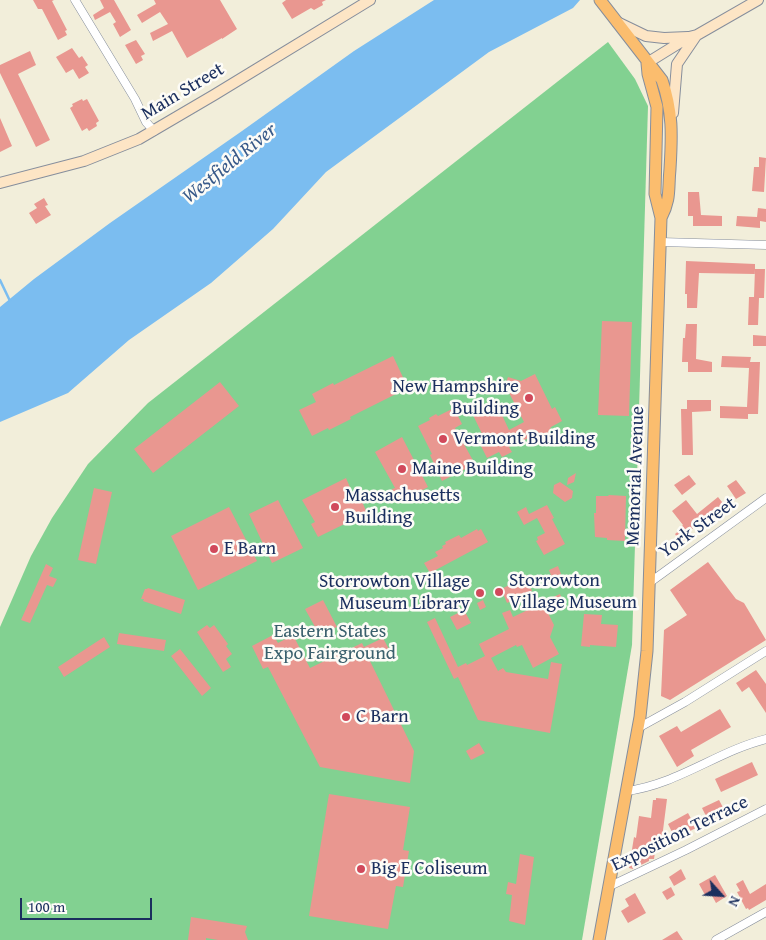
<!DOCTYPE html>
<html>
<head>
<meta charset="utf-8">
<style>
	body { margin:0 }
	#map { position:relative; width:766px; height:940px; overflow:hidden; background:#f2eeda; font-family:"Gentium Book Plus",serif }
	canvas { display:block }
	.north { position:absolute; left:696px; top:870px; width:50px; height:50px; -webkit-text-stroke:4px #fdfcf7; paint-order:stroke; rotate:116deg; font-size:14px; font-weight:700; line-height:20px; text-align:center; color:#1b2f5e }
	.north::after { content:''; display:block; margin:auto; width:18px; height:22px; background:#1b2f5e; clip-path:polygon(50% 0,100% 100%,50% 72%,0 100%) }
	.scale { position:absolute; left:20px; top:898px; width:132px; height:22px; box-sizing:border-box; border:2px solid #1b2f5e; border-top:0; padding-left:6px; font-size:15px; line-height:18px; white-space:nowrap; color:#1b2f5e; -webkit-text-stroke:4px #fdfcf7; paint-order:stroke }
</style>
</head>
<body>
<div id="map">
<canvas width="766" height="940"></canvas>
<div class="north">N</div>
<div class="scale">100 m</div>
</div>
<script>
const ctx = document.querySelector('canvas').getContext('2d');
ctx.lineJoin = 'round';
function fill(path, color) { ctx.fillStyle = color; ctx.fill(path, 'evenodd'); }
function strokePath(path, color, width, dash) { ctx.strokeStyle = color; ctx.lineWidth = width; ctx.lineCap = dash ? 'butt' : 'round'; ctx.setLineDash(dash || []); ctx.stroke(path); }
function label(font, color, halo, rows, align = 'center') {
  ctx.font = font + ' "Gentium Book Plus",serif'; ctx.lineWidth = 5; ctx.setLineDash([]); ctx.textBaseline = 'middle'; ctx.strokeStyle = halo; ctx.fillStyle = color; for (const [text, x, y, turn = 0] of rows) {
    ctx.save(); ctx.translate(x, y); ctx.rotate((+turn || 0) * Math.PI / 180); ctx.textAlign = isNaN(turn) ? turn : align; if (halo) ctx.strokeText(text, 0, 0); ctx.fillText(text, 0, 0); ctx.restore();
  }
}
const green = new Path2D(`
	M608 42 635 79 648 106 632 645 582 940H0V627L31 556 52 518 88 464 148 403Z`);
const water = new Path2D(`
	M434 0H580L573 8 489 52 326 172 273 229 211 283 129 340 68 393 0 422V307L34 279 110 223 242 131 354 51Z`);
const stream = new Path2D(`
	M0 280 10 301`);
const building = new Path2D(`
	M33 0H54L52 1 67 30 65 31 67 35 58 40 42 9H38Z
	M100 0H114L131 30 120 37 113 24 116 22 110 12 95 20 93 15 104 8Z
	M154 0H220L237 29 222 39V38L187 58 172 31 153 41 150 33 168 24 160 12 142 23 137 15 156 4Z
	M286 0H326L322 2 323 5 314 10 311 8 292 19 282 3Z
	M136 40 145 54 141 56 143 60 136 64 125 45Z
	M72 48 79 58 82 56 88 65 85 67 89 73 79 79 73 69 66 73 56 57Z
	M30 51 36 65 18 74 50 140 36 147 0 73V65Z
	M82 99 83 101 87 99 99 121 96 123 97 126 89 131 87 128 82 131 70 108 73 106 72 104Z
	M0 118 12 146 0 152Z
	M759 157 766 158 764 192 752 191 754 167H759Z
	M688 192H699L701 215 722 216V226H693V216H688Z
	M44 198 48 205 45 206 51 215 36 224 29 213 37 208 34 204Z
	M758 208 766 209V222L760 221V228L736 226 737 216 757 217Z
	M686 261 755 264V274L699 273 697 308H687V294H685Z
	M755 269H765L764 298H759L758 325H748L749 297H754Z
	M602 321 632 322 629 416 598 415Z
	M686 324H697L696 359 712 362V372H688V362H682L683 338H685Z
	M753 335 766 336V346H753Z
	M393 356 408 388 350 417 351 419 329 430 328 428 312 436 299 410 316 402 312 394 333 383 334 385Z
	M722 356 751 357 750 362H760L758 414H748V419L720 418V406L747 407 749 368 721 367Z
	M535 374 552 409 555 407 562 421 551 427 548 433H540L509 447 512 452 502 457 499 452 487 458 480 444 486 442 471 411 495 400 509 430 524 422 505 385 508 377 521 381Z
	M220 382 239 406 153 473 134 449Z
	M687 400H711V411L692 412 693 455H682L681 409H687Z
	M454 408 462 424 455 428 475 464 442 481 430 455 432 454 418 426 430 420 429 418 436 414 438 416Z
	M402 437 428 487 419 492 421 495 410 500 408 497 399 502 392 489 395 488 375 452Z
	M576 473 574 482 567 485 568 478Z
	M689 475 696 484 682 495 674 485Z
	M346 478 356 501 361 499 367 513 318 537 311 524 315 522 302 500Z
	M736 480 746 493 736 499 727 486Z
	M560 482 573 491 572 498 565 502 553 493 554 485Z
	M94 488 112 492 96 564 78 560Z
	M609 495 626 496 625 541 607 540V538L595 537 594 513H596V496H608Z
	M718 497 726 507 689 531 692 535 681 543 675 534 681 529 680 528 683 525 672 511 686 500 697 514Z
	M278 500 303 548 272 563 249 514Z
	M547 505 554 518 552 519 565 544 544 555 536 541 538 540 537 537 545 533 537 518 524 525 517 512 526 507 529 514Z
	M229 507 257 561 198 590 171 536Z
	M477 529 478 531 481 529 488 542 430 573 424 563 438 556 435 552 443 548 442 546 446 544 445 542 459 535 461 538Z
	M708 562 736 599 744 603 766 640 670 700 661 696 664 630 687 615 670 590Z
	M46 564 53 568 49 576 57 579 53 587 47 585 30 623 21 620Z
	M558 566 561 574 552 578 549 570Z
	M526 577 532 591 507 603 501 589Z
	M148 588 185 600 181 614 143 601 144 599H141L145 589H147Z
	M560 594 565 606 548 613 554 625 550 637 559 654 533 668 522 645 517 647 516 645 491 658 498 671 503 668 506 672 548 679 551 662 562 664 550 733 478 720 458 677 454 679 427 622 435 618 458 667 466 663 467 665 485 656 479 644 509 629 502 613 510 610 513 617 538 605 540 601 556 608 551 598Z
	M323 600 337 627 319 634 305 609Z
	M483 600 486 607 480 610 477 603Z
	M464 610 471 623 457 630 450 617Z
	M584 614 602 615 601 624 618 625 616 647 590 645V647L581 646Z
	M207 625 210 628 214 625 228 644 226 646 232 654 226 659 231 667 223 672 197 632Z
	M119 633 166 640 164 651 117 644Z
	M273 635 278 643 293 635 310 668 362 643 364 647 383 638 390 651 370 661 414 751 410 783 320 767 268 667 263 669 252 646Z
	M104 637 110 647 64 677 58 667Z
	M180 649 211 688 202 696 171 656Z
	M756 670 766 684V713L749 687 742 692 736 683Z
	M720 709 731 727 691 750 694 756 677 767 659 736 677 726 681 732Z
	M479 743 485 753 471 760 466 751Z
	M752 762 758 775 721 792 715 779Z
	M329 794 410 807 403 850 409 851 403 887 396 886 388 929 309 916Z
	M656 798 667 799 661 846 656 845 654 859H649V861L633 869 629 868 634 837 636 838 639 816 651 818 653 800H656Z
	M719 800 726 813 709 822 702 808Z
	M688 813 696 828 688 832 686 829 674 836 668 824Z
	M520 854 534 857 525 925 509 921 512 895 506 894 508 882 516 884Z
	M681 869 686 879 674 886 669 877Z
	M715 875 727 896 716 903 710 892 705 895 699 884Z
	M743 880 750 894 766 884V900L749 910 748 908 746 909 737 892 740 891 736 884Z
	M671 887 675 895 667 900 662 892Z
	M635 893 646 913 628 923 621 911 629 906 625 899Z
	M191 917 247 926 245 932 248 940H218L206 938V940H188Z
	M677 931 683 940H662Z`);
const street = new Path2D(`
	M75 0 135 99 146 122 154 131
	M661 242 766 245
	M649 583 766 498
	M638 728 685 702 766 651
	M626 791C676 785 718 751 766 739
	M608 887 686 850 766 809
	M716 940 766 912`);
const secondary = new Path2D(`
	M617 22 646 36 664 38 688 37
	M647 63 689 37 697 35 758 0
	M673 113 677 64 696 36
	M0 183 84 161 139 139 214 95 370 0`);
const primary = new Path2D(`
	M600 0 662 80C673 111 672 136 670 169 668 189 671 199 661 218
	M599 940 640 717 647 651 661 218 655 194 657 107 648 74 647 63`);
const markers = [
	[529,398,5,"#d1495b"],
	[443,439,5,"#d1495b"],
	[402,469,5,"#d1495b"],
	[335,507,5,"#d1495b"],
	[214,549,5,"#d1495b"],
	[499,592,5,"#d1495b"],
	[480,593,5,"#d1495b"],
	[346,717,5,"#d1495b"],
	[361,869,5,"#d1495b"]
];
const streetNames = [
	["Main Street",183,92,-31],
	["Memorial Avenue",636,476,-88],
	["York Street",698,528,-36],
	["Exposition Terrace",680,834,-26]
];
const poiNames = [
	["New Hampshire",519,387,"right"],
	["Building",519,409,"right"],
	["Vermont Building",453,439],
	["Maine Building",412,469],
	["Massachusetts",345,496],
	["Building",345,518],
	["E Barn",224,549],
	["Storrowton",509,581],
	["Village Museum",509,603],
	["Storrowton Village",470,582,"right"],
	["Museum Library",470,604,"right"],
	["C Barn",356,717],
	["Big E Coliseum",371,869]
];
const parkNames = [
	["Eastern States",330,632],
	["Expo Fairground",330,654]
];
const waterNames = [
	["Westfield River",230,164,-39]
];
fill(green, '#82d191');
fill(water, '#7bbdf0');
strokePath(stream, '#7bbdf0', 2.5);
fill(building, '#e99790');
strokePath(street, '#868e9c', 9);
strokePath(secondary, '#868e9c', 12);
strokePath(primary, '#868e9c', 13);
strokePath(street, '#fff', 8);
strokePath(secondary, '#fde5c5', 10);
strokePath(primary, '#fbbd6e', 11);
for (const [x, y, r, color] of markers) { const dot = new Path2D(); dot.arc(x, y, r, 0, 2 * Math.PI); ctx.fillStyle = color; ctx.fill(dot); strokePath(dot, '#fdfcf7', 2); }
label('19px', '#1b2f5e', '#fdfcf7', streetNames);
label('19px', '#1b2f5e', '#fdfcf7', poiNames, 'left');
label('19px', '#3a606d', '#fdfcf7', parkNames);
label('italic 20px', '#385a8a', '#fdfcf7', waterNames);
</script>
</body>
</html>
